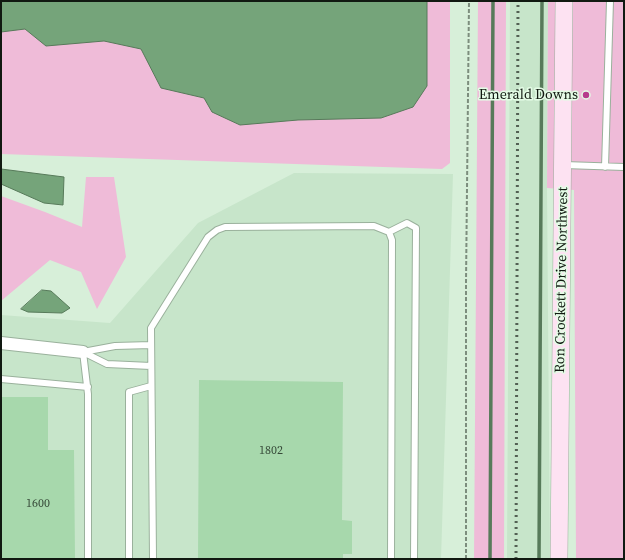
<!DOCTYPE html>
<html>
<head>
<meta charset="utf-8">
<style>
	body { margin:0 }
	#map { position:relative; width:625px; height:560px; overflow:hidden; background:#d7efd9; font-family:"Source Serif 4",serif }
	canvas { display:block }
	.frame { position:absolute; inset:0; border:2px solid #111911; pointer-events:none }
</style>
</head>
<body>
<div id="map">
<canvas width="625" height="560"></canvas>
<div class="frame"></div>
</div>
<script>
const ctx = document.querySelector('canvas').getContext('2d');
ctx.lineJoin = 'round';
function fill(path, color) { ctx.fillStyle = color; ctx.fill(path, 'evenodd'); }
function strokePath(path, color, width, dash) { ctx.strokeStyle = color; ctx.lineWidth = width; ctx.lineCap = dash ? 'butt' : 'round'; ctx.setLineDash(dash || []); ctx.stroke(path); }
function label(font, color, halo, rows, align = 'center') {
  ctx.font = font + ' "Source Serif 4",serif'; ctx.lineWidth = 3; ctx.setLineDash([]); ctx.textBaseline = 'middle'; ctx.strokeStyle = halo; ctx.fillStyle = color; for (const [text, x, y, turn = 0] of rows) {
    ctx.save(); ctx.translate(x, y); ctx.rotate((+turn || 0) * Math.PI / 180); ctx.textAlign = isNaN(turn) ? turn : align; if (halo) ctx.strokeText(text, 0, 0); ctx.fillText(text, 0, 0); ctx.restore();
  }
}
const built = new Path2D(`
	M510 1H548L547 188 550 559H507Z
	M294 173 453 174 441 559H1V315L110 323 198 223Z`);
const green = new Path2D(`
	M1 1H450V163L442 169 1 154Z
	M478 1H506L504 559H474Z
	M548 1H624V559H576L574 190 547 188Z
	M86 177H114L126 257 97 309 81 272 50 260 1 301V196L45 212 82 227Z`);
const water = new Path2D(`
	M1 1H427V86L413 107 381 118 298 120 240 125 212 112 204 98 161 88 141 49 104 41 46 46 25 29 1 32Z
	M1 169 64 177 63 205 44 203 1 184Z
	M42 290 51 291 70 308 62 313 28 312 21 309Z`);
const stream = new Path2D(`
	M490 559 493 1
	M539 559 542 1`);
const building = new Path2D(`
	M199 380 343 382 342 520 352 521V554H343V559H198Z
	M1 397H48V450H74L75 558 1 559Z`);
const path = new Path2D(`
	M466 559V282L469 1`);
const lane = new Path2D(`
	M564 165 624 167
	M605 167 610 1
	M389 232 407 223 416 228 414 559
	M83 352 88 394V559
	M83 352 107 364 151 366
	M83 352 115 346 151 345
	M1 379 88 387
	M129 559V392L151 386
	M153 559 151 328 208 237 217 230 225 227 374 226 389 232 392 240 391 559`);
const street = new Path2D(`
	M1 343 83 352`);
const secondary = new Path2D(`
	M559 559 564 1`);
const rail = new Path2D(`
	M516 559 518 1`);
const markers = [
	[586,95,4,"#b63b8c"]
];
const numberNames = [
	["1802",271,451],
	["1600",38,504]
];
const poiNames = [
	["Emerald Downs",578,95]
];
const streetNames = [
	["Ron Crockett Drive Northwest",562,280,-89]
];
fill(built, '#c7e5ca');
fill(green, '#efbbd8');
fill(water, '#75a47a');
strokePath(water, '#577a5a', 1);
strokePath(stream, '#577a5a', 3.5);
fill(building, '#a7d8ac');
strokePath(lane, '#9ab19c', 8);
strokePath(street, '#9ab19c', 14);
strokePath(secondary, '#9ab19c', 18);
strokePath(path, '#7c8d7d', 2, [4, 2]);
strokePath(lane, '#fff', 6);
strokePath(street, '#fff', 12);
strokePath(secondary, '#fde2f2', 17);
strokePath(rail, '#536053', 3, [2, 4]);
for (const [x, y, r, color] of markers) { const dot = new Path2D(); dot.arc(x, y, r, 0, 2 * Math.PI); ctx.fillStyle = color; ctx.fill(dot); strokePath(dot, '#e4fce6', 1.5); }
label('12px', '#364938', null, numberNames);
label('14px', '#111911', '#e4fce6', poiNames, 'right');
label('14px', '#111911', '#e4fce6', streetNames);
</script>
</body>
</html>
